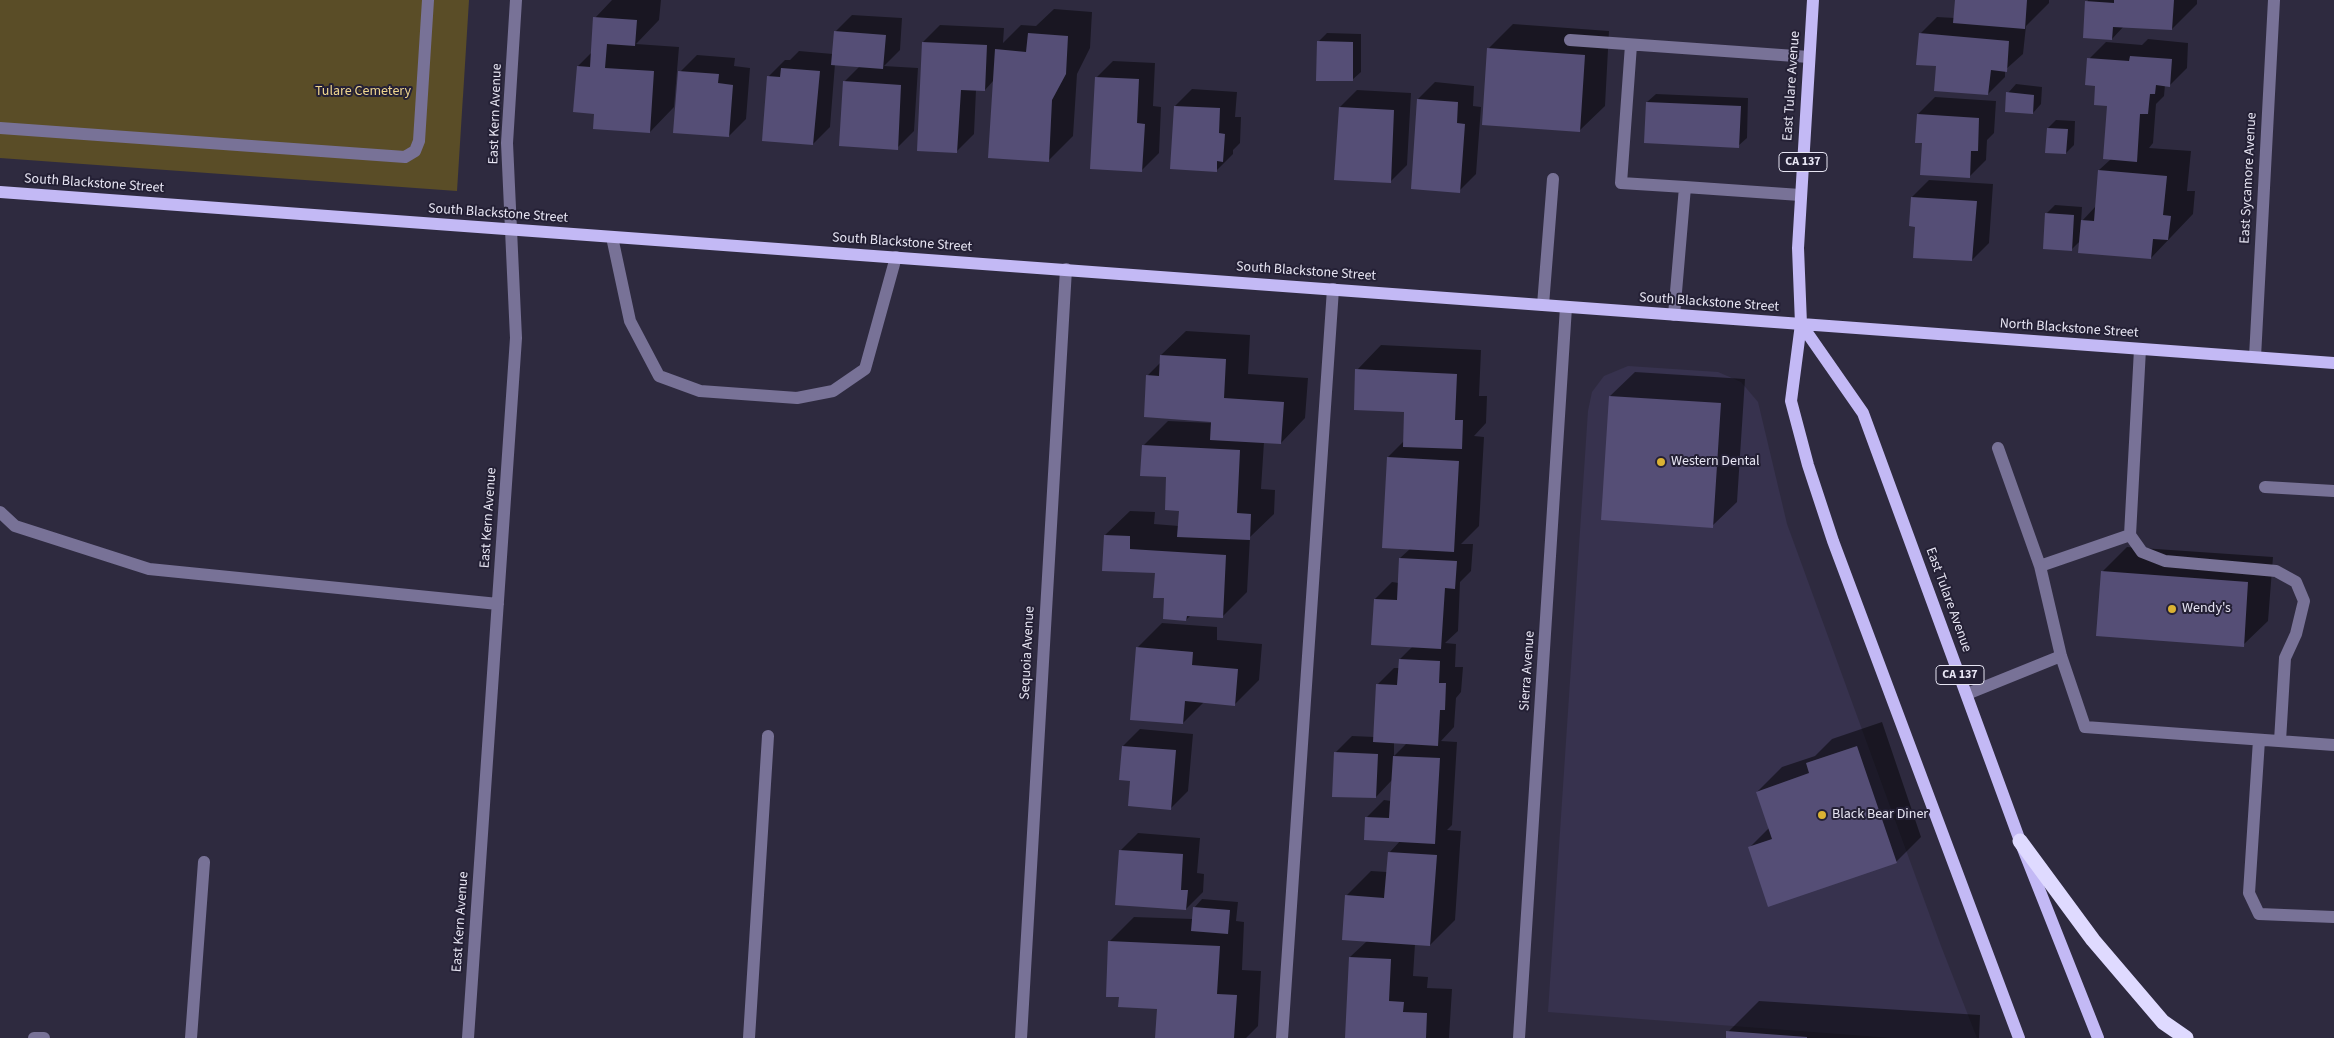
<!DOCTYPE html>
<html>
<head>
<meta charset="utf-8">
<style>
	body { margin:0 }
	canvas { display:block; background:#2e2a3f }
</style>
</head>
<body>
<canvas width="2334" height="1038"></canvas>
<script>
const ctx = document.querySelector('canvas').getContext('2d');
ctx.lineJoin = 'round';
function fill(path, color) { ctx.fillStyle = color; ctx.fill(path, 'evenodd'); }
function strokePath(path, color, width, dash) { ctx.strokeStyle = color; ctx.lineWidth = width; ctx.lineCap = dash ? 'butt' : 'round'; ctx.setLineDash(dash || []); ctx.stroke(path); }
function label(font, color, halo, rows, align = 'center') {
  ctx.font = font + ' "Source Sans 3",sans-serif'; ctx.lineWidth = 4; ctx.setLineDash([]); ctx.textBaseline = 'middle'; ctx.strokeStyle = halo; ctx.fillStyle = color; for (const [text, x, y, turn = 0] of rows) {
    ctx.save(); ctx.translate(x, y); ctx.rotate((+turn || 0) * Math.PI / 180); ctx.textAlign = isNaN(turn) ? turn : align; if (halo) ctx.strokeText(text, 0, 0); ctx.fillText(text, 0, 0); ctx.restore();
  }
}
const built = new Path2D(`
	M1628 366 1718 372 1741 382 1758 402 1787 524 1941 946 1977 1038H1892L1548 1012 1588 411 1592 392 1604 376Z`);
const green = new Path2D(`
	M0 0H469L457 191 0 158Z`);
const shadow = new Path2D(`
	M612 0H661L659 20 636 44 679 47 674 107 650 132 596 113 578 66 592 52 595 18Z
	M1956 0H2049V3L2026 26 2023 54 2005 70V77L1988 94 1938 65 1920 34 1937 17 1955 18Z
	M2088 0H2197V4L2172 29 2124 26 2112 39 2087 2Z
	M1054 9 1092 12 1090 48 1077 74 1073 136 1048 161 994 80 985 90H976L974 134 957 151 923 42 940 25 1004 28 1003 43 1021 25 1036 26Z
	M852 15 902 18 900 50 884 66 918 68 914 131 897 148 844 82 860 66 835 64 830 127 813 144 768 77 785 60H790L799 51 833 54 835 32Z
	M1513 24 1609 31 1605 106 1580 130 1488 49Z
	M1327 33 1361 34V72L1352 80 1318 42Z
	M2148 39 2188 43 2187 68 2170 85H2165L2164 96 2156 104 2153 143 2149 148 2191 151 2187 191H2195L2193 214 2151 258 2080 241 2071 250 2047 213 2055 205 2082 207 2081 222 2096 206 2099 170 2111 159 2108 104 2096 85 2089 59 2106 42 2142 45Z
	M697 55 735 58 734 66 750 68 746 119 729 136 680 72Z
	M1113 61 1155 63 1153 106 1161 107 1159 153 1142 170 1096 78Z
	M1435 82 1474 86 1473 106 1481 107 1476 174 1459 191 1418 99Z
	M2016 84 2042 87 2041 104 2033 113 2008 93Z
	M1192 89 1237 92 1235 117H1241L1240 143 1233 150V154L1216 171 1175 106Z
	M1357 90 1411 93 1407 165 1390 182 1340 107Z
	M1656 94 1748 98 1747 138 1738 146 1647 102Z
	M1935 97 1996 101 1994 133 1987 140 1986 160 1969 177 1923 142 1918 114Z
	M2056 120 2075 121 2074 145 2066 153 2048 128Z
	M1929 180 1993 184 1989 243 1972 260 1917 225 1912 197Z
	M1186 331 1250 335 1248 374 1308 378 1305 418 1281 443 1264 442 1261 489 1275 490 1274 514 1250 537 1247 592 1222 617 1191 615 1186 620 1165 597 1156 572 1105 535 1130 511 1155 512 1154 524 1179 526 1180 510 1168 476 1143 446 1168 421 1212 423V420L1147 376 1161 362V355Z
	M1381 345 1481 350 1479 396H1487L1486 423 1474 436 1484 437 1479 526 1461 544H1473L1471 571 1460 582 1458 631 1445 643 1456 644 1455 667H1463L1461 692 1456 698 1454 727 1441 741 1457 742 1452 825 1447 830 1461 831 1455 920 1430 945 1415 944 1413 976 1428 977 1427 988 1452 989 1449 1038H1346L1350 957 1367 941 1346 896 1371 871 1387 872 1389 853 1401 840 1367 817 1384 800 1391 801 1392 780 1376 797 1335 753 1352 736 1375 737 1377 685 1394 668H1400V659L1413 646 1375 599 1392 582 1399 583 1400 558 1411 548 1388 457 1404 441 1405 411 1357 370ZM1394 742 1407 743 1394 756Z
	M1635 372 1745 379 1737 502 1712 526 1610 396Z
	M2127 547 2273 557 2268 621 2243 645 2102 572Z
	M1162 623 1217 627V640L1262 644 1259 680 1235 704 1204 702 1183 723 1137 648Z
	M1882 722 1921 837 1896 862 1750 847 1769 828 1757 792 1782 767 1815 756 1832 739Z
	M1140 729 1193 734 1188 791 1171 808 1132 780 1123 746Z
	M1138 833 1200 838 1197 873 1204 874 1203 892 1186 909 1121 850Z
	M1202 899 1238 902 1236 921 1244 922 1242 970 1261 971 1258 1026 1246 1038H1157L1158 1007 1120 996 1109 942 1134 917 1193 919 1194 908Z
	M1759 1001 1980 1015 1979 1038H1727L1728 1032Z`);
const building = new Path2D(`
	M1955 0H2027L2025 29 1953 23Z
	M2114 0H2174L2172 30 2113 27 2112 40 2083 38 2085 1 2114 3Z
	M593 17 637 20 635 46 607 44 605 68 654 71 650 133 593 129 594 114 573 112 577 66 590 67Z
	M834 31 886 35 883 69 831 65Z
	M1028 33 1068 36 1066 74 1052 100 1049 162 988 158 995 49 1026 52Z
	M1919 33 2009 41 2007 72 1991 70 1988 95 1934 91 1936 66 1916 65Z
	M1317 41 1353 42V81H1316Z
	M922 42 987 45 985 91 961 90 957 153 917 151Z
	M1487 48 1585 55 1580 132 1482 125Z
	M2130 56 2172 59 2170 87 2156 85 2155 94H2150L2148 114H2140L2137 162 2103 159 2107 106 2094 105 2095 86 2085 85 2087 58 2129 61Z
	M781 68 820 71 813 145 762 141 767 76 780 77Z
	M678 71 719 74 718 83 733 85 729 137 673 133Z
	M1095 77 1139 79 1137 123 1145 124 1142 172 1090 169Z
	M843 81 901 85 898 150 839 146Z
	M2006 92 2034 95 2033 114 2005 112Z
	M1417 99 1458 102 1457 123 1465 124 1460 193 1411 189Z
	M1646 102 1741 106 1739 148 1644 143Z
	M1174 106 1220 108 1219 133 1225 134 1223 162 1217 161V172L1170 169Z
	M1339 107 1394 110 1391 183 1334 180Z
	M1917 114 1979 118 1978 151H1971L1970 178 1920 175 1922 143H1915Z
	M2047 128 2068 129 2066 154 2045 153Z
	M2098 170 2167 176 2163 215 2171 216 2168 240 2153 239 2151 259 2078 253 2081 220 2094 221Z
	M1911 197 1977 201 1972 261 1913 258 1915 227 1909 226Z
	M2045 213 2074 215 2072 251 2043 249Z
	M1160 355 1226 359 1224 398 1284 402 1281 444 1210 440 1211 422 1144 417 1146 375 1159 376Z
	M1355 369 1457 374 1455 420H1463L1462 449 1403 447 1404 412 1354 410Z
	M1609 396 1721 403 1713 528 1601 520Z
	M1142 445 1240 450 1237 513 1251 514 1250 540 1177 537 1179 511 1165 510 1166 477 1140 476Z
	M1387 457 1459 461 1454 552 1382 548Z
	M1104 535 1130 536V549L1226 555 1223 618 1187 616 1186 621 1163 619 1164 598H1153L1155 573 1102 571Z
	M1399 558 1457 561 1455 589 1445 588 1441 649 1371 645 1374 599 1397 600Z
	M2101 571 2248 582 2244 647 2096 636Z
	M1136 647 1193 652 1192 665 1238 669 1235 706 1185 701 1183 724 1130 720Z
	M1399 659 1440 661 1439 683H1446L1445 710H1440L1438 746 1373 742 1376 684 1397 685Z
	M1122 746 1176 750 1171 810 1128 806 1130 781 1119 780Z
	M1857 746 1897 863 1768 907 1748 847 1772 839 1756 792 1809 773 1806 763Z
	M1334 752 1378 754 1376 798 1332 797Z
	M1393 756 1440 758 1435 844 1364 840 1365 817 1389 818Z
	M1119 850 1183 854 1181 890H1188L1186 910 1115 905Z
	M1388 852 1437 855 1430 946 1342 940 1345 895 1384 898Z
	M1193 907 1230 910 1228 934 1191 931Z
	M1108 941 1220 946 1217 994 1237 995 1234 1038H1155L1157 1009 1118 1007 1119 997H1106Z
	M1349 957 1391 959 1389 1001 1404 1002 1403 1012 1427 1013 1426 1038H1345Z
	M1726 1031 1807 1037V1038H1726Z`);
const minor = new Path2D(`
	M1570 40 1809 57
	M1631 45 1621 183 1685 187
	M0 128 405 157 415 151 419 141 428 0
	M612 237 630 321 659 376 700 391 797 398 833 391 865 369 896 257
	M1543 305 1553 179
	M1674 315 1685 187 1800 195
	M2140 349 2130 535 2040 566 2061 656 2085 727 2334 745
	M2255 357 2274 0
	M1998 448 2040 566
	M2265 487 2334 491
	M0 512 15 526 149 569 498 604
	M2130 535 2142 552 2165 561 2276 571 2296 582 2304 601 2296 634 2285 658 2280 741
	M1967 694 2061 656
	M2259 740 2249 893 2259 914 2334 917
	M34 1038H44
	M191 1038 204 862
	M468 1038 516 338 507 143 516 0
	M749 1038 768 736
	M1021 1038 1066 269
	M1282 1038 1333 289
	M1519 1038 1566 307`);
const major = new Path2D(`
	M1813 0 1798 248 1801 324 1791 401 1808 465 1833 541 2019 1038
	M0 192 2334 363
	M1801 324 1863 413 2020 841 2098 1038`);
const highway = new Path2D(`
	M2020 841 2093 940 2163 1022 2186 1038`);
const markers = [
	[1661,462,5,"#dbb233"],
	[2172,609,5,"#dbb233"],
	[1822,815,5,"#dbb233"]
];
const shields = [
	[1803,162,48],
	[1960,675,48]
];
const shieldNames = [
	["CA 137",1803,162],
	["CA 137",1960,675]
];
const streetNames = [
	["East Tulare Avenue",1792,86,-86],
	["East Kern Avenue",496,114,-88],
	["East Sycamore Avenue",2249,178,-87],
	["South Blackstone Street",94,184,4],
	["South Blackstone Street",498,214,4],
	["South Blackstone Street",902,243,4],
	["South Blackstone Street",1306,272,4],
	["South Blackstone Street",1709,303,4],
	["North Blackstone Street",2069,329,4],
	["East Kern Avenue",489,518,-86],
	["East Tulare Avenue",1948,600,70],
	["Sequoia Avenue",1028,653,-87],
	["Sierra Avenue",1528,671,-86],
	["East Kern Avenue",461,922,-86]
];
const parkNames = [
	["Tulare Cemetery",363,92]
];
const poiNames = [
	["Western Dental",1671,462],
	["Wendy's",2182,609],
	["Black Bear Diner",1832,815]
];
fill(built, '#37324e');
fill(green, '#5a4d27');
fill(shadow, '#0007');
fill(building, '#554e76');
strokePath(minor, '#787297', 12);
strokePath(major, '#c3b9f5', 12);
strokePath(highway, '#dfdaff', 15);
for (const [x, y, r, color] of markers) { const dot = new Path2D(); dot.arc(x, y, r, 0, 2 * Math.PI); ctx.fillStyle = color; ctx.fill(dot); strokePath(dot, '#242035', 2); }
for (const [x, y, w] of shields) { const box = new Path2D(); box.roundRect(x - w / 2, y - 9.5, w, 19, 4); ctx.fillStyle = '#242035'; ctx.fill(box); strokePath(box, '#e7e5f3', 1); }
label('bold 12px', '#e7e5f3', null, shieldNames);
label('14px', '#e7e5f3', '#242035', streetNames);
label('14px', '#efd58e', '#242035', parkNames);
label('14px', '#e7e5f3', '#242035', poiNames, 'left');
</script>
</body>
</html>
